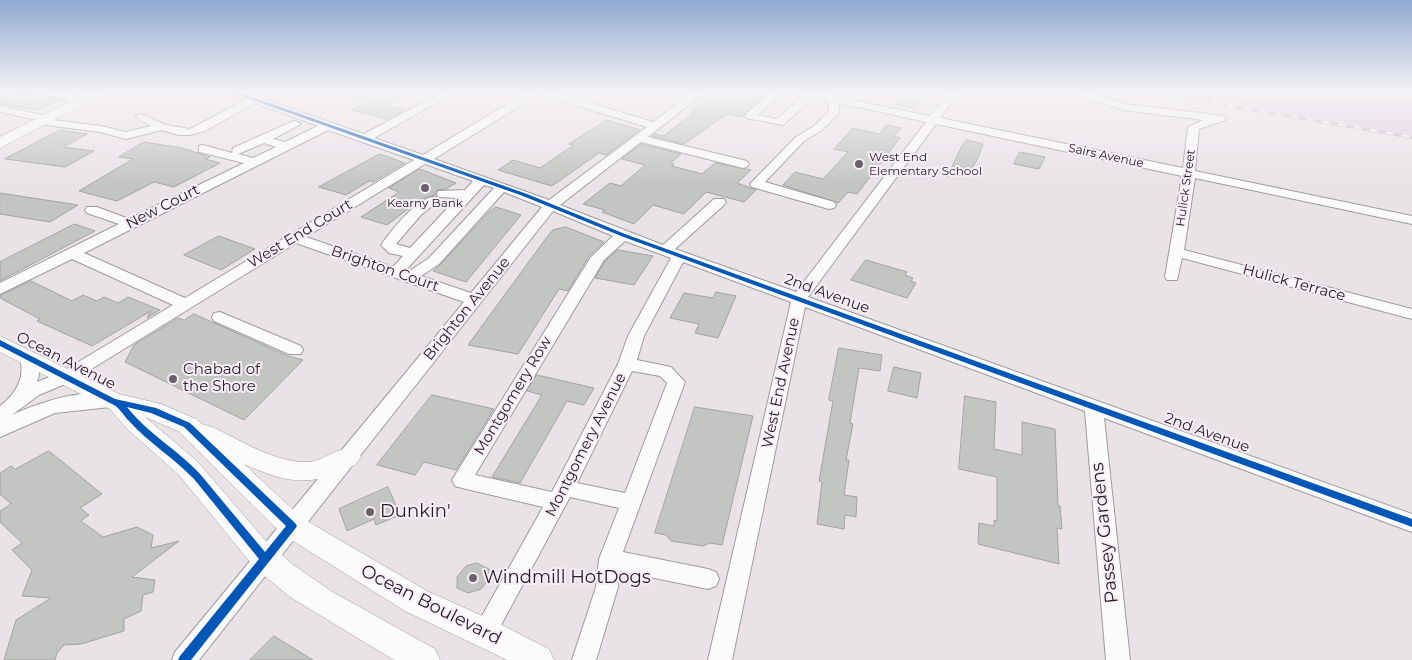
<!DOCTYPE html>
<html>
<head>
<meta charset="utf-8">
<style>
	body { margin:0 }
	canvas { display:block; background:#e9e3e8 }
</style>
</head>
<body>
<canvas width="1412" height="660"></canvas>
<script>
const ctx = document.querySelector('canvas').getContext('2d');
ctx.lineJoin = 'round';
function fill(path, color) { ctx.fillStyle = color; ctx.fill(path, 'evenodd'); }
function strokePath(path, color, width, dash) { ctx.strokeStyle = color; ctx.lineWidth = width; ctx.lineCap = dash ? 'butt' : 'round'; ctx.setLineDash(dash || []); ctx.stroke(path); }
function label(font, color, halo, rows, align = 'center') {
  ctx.font = font + ' Montserrat,sans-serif'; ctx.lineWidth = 4; ctx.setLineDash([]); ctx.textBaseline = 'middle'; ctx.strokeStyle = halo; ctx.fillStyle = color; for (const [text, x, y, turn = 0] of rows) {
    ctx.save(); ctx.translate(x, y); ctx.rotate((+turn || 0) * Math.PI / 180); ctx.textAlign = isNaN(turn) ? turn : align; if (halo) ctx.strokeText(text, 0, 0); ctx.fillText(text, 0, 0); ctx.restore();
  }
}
const green = new Path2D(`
	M1164 92H1412V134Z`);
const building = new Path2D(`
	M7 92 39 95 59 100 37 110 0 104V96Z
	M351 92H410L386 105 405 110 387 119 351 110 367 102 350 97Z
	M716 92H757L753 96 762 97 742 117 727 114 684 144 652 136 655 134 663 136 694 113 692 112Z
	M906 92H927L914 108 896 104Z
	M607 120 640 130 606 155 599 153 552 186 498 170 513 160 540 168 574 145 569 144Z
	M887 125 901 128 894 136 900 138 857 194 848 192 838 203 783 185 795 172 823 179 848 152 834 149 853 128 879 134Z
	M60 130 87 134 63 147 94 151 65 167 5 159Z
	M967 140 983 144 978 158 971 170 963 168 947 177 962 146Z
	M144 142 182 148 210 157 205 159 220 163 174 187 154 182 117 201 79 191 133 159 119 157Z
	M641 144 681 154 671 163 674 164 672 166 702 174 715 163 751 170 737 183 756 190 744 202 706 192 684 214 653 205 634 224 602 212 605 210 583 204 610 183 621 186 645 165 622 159Z
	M1020 152 1045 157 1039 169 1014 164Z
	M380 154 405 163 373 182 369 181 346 195 319 187Z
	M420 169 456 183 446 189 437 190 435 195 421 199 387 225 361 217 399 192 389 188Z
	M0 193 78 205 50 222 0 214Z
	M496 207 521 215 466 282 433 271 440 265 489 212Z
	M75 224 95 231 0 281V262Z
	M566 227 604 242 589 256 568 291 559 289 518 354 468 345 547 237 553 230Z
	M219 236 255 249 221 270 184 255Z
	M618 250 653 256 634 285 595 278 605 261Z
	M866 260 907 272 905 275 913 278 911 281 916 283 907 298 851 280Z
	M31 281 72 301 83 295 97 301 104 297 118 303 128 297 160 310 147 318 151 311 92 346 37 321 40 319 0 298V296Z
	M716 292 736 296 718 338 695 333 699 324 670 318 684 293 713 298Z
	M194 314 288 356 303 360 244 420 125 362 134 345 178 318 184 320Z
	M839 348 882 355 880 371 859 368 850 423 853 424 846 460H849L844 495 857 497 856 517 845 515 844 529 817 524 822 482 819 481 833 401 829 400Z
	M894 367 921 373 917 398 888 391Z
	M537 375 594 388 584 405 567 401 520 483 492 477 542 395 527 391Z
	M432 395 494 409 456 470 424 462 415 475 377 465Z
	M965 396 996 402 994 449 1022 455V422L1055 429 1058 505 1060 506 1062 529 1057 528 1059 564 978 544 979 523 994 526V520L997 521V477L959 469Z
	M695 407 753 416 722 545 710 543 703 546 671 541 666 535 655 533Z
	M49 451 102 494 80 508 89 515 81 521 103 537 137 527 153 535 151 548 179 541 132 577 155 580 153 592 143 595 141 611 124 619V631L81 644 64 645 57 653 55 660H4L16 620 51 598 22 596 32 570 12 550 22 543 0 522V511L11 504 0 494V473L11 466 15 469Z
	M388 487 400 515 376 525 374 519 347 531 339 509Z
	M477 563 489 569V579L481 589 468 593 457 588V577L466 566Z
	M274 636 313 660H250Z`);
const minor = new Path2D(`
	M36 92H58L87 99 88 101 83 104Z
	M227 92H243L364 134 442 92H456L374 138 423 155 527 92H554L653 122 693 92H705L648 137 747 161 749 164 747 167 743 168 641 142 560 205 663 245 714 199H724L726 202 724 205 675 249 796 292 926 122 839 103 838 114 822 130 804 141 765 182 834 202 836 205 834 208 829 209 752 187 750 184 796 137 814 126 829 111V101L813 98 783 125 746 118V114L771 92H783L758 115 777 119 803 96 795 92H828L838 97 930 116 948 92H959L940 118 1183 168 1188 127 1203 120 1123 110 1067 92H1085L1124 104 1225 116V120L1199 129 1195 171 1412 216V224L1195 178 1184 250 1412 309V319L1182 258 1177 280H1167L1165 277 1182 176 936 124 808 297 1412 514V532L1104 418 1130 660H1106L1085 411 805 307 732 660H708L791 302 683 262 644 336 637 360 671 367 685 382 623 552 708 569 716 572 719 579 716 586 708 589 620 571 618 587 596 660H572L596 587 599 559 619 508 570 497 493 640 485 643 477 640 473 632 543 507 462 488 455 486 452 480 591 257 613 236 553 211 199 660H172L175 652 464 302 296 243 72 381 39 395 12 415C42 401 86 387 119 396L122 401 119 406 55 413 0 437V406C15 395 27 376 19 357L21 353H33C39 363 41 371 37 382L60 373 173 305 72 259 0 294V283L119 224 87 213 85 210 87 207H97L129 219 244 163 199 152V146L203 145 232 153 233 148 291 122 295 121 301 124 273 139 285 142 318 126 255 103 205 131 190 135H179L162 130 126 139 100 132 38 124V120L0 112V106L52 117 53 120 101 126 126 132 151 126 135 117 141 114 166 125 190 129 245 100ZM539 94 647 127 549 200 434 159ZM328 130 414 160 185 298 84 253ZM264 143 276 147 253 158 238 154ZM425 164 473 181 465 190 438 191 437 194 438 197 457 198 410 248 396 244 421 215 439 200 437 197C420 193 390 232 381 245L389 253 403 256 393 267 306 237ZM484 185 494 188 429 258 408 272 405 271ZM504 192 542 207 471 293 421 276 439 264ZM625 241 671 258 628 336 618 364 552 492 475 475 604 260ZM632 371 660 376 667 383 625 493 577 483Z
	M220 312 301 346 303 350 301 354H289L214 321 212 317 214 313Z`);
const major = new Path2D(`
	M89 92H107L0 148V137Z
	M0 336 119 394 161 404 196 419 202 424 212 427C241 440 273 462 306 462 325 462 338 444 357 450L361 457C356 466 349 468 340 472 303 488 278 479 244 464L302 518 427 591 496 622 549 649 554 660H507L405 611 282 534 178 431 145 417 197 461 264 539 292 564 331 591 435 649 440 660H394L290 597 254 567 179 475 126 428 110 409 0 352Z`);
const rail = new Path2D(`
	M1149 92 1412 137`);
const cycleway = new Path2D(`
	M230 92H238L527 194 625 234 1412 519V527L621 236 523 196Z
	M0 340 115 399 156 408 190 423 295 523 297 526 295 529 191 660H178L180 656 259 559 194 479C174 458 149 443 129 421 123 415 119 406 110 403L0 346ZM127 407 151 413 184 427 286 526 265 552 200 474C178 450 147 433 127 407Z`);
const markers = [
	[859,164,5,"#686367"],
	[425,188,5,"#686367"],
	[173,379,5,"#686367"],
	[370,512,5,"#686367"],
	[473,578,5,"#686367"]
];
const farStreetnames = [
	["Sairs Avenue",1106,156,12],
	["Hulick Street",1186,188,-82]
];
const farPoinames = [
	["West End",869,157],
	["Elementary School",869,171],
	["Kearny Bank",425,203,"center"]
];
const streetNames = [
	["New Court",163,207,-27],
	["West End Court",300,234,-31],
	["Brighton Court",385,269,19],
	["Hulick Terrace",1294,283,15],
	["2nd Avenue",827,294,20],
	["Brighton Avenue",467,309,-51],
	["Ocean Avenue",66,361,27],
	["West End Avenue",781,383,-78],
	["Montgomery Row",513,396,-59],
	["2nd Avenue",1207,433,20],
	["Montgomery Avenue",586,445,-63]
];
const poiNames = [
	["Chabad of",183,370],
	["the Shore",183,387]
];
const nearPoinames = [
	["Dunkin'",380,512],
	["Windmill HotDogs",483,578]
];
const nearStreetnames = [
	["Passey Gardens",1105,533,-96],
	["Ocean Boulevard",431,605,27]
];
fill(green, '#dbc9d9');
fill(building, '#c2c5c2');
strokePath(building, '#a3a2a2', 1);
strokePath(minor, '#9e9a9e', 2);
strokePath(major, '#9e9a9e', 1);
fill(minor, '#fcfbfc');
fill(major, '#fcfbfc');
strokePath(rail, '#c0bfc0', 4);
strokePath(rail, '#f9edf8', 2.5, [8]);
fill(cycleway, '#0057b8');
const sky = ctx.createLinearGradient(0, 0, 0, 185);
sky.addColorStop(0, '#91aad1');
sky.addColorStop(0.5, '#f5f2f5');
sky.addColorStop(1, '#f5f2f500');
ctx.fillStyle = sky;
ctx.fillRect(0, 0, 1412, 185);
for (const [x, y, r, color] of markers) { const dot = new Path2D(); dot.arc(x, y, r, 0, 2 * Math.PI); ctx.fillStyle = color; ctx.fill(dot); strokePath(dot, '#f9edf8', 2); }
label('12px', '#221e21', '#f9edf8', farStreetnames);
label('12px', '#221e21', '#f9edf8', farPoinames, 'left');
label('15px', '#221e21', '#f9edf8', streetNames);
label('15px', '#221e21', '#f9edf8', poiNames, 'left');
label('18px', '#221e21', '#f9edf8', nearPoinames, 'left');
label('18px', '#221e21', '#f9edf8', nearStreetnames);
</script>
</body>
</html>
